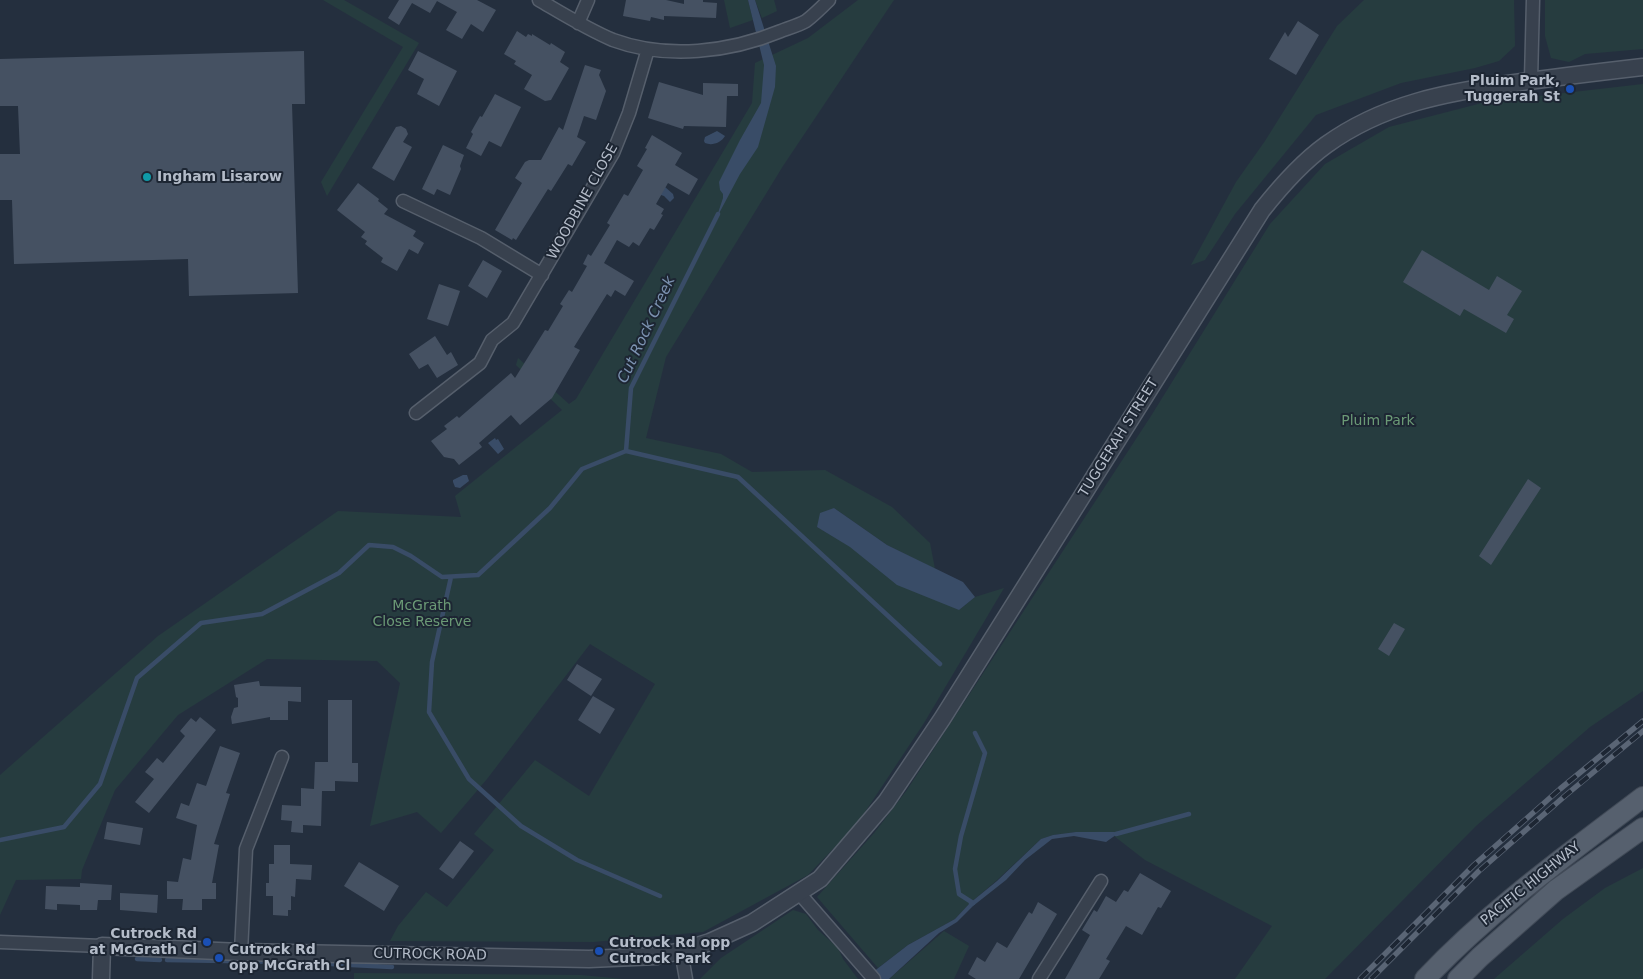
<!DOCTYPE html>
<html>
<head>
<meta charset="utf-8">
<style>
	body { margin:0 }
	canvas { display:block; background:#242f3e }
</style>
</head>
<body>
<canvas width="1643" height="979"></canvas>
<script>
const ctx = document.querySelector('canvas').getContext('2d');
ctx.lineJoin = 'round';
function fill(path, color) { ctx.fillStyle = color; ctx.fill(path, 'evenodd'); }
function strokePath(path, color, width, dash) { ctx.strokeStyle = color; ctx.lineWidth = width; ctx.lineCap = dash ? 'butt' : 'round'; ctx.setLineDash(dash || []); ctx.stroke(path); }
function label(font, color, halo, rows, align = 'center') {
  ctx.font = font + ' "DejaVu Sans",sans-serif'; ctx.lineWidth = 4; ctx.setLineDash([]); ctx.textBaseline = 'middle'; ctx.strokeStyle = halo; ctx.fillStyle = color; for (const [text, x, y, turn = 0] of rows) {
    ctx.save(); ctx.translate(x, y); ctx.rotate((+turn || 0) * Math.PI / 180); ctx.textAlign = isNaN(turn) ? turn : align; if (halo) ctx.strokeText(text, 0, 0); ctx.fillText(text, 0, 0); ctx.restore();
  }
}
const green = new Path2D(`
	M323 0H344L419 43 327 196 321 182 403 47Z
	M724 0H748L753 20 730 28Z
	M755 0H774L777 11 762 18Z
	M858 0H894L783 166 666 357 646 438 721 454 752 472 825 470 892 507 930 543 935 569 887 545 834 508 817 527 959 610 975 597 1004 588 924 723 857 824 808 875 703 932 593 942 390 941 398 926 426 892 447 907 494 850 474 834 535 760 589 796 655 684 590 644 487 779 441 833 417 812 370 826 400 683 377 661 267 659 178 715 115 790 82 870 81 879 16 880 0 915V775L158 636 338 511 461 517 455 496 562 410 516 365 518 358 569 404 576 399 752 103 755 63 808 38Z
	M1364 0H1514L1515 46 1499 61 1475 68 1401 83 1316 115 1235 214 1205 260 1191 265 1236 182 1265 141 1337 26Z
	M1545 0H1643V49L1585 54 1569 62 1551 58 1545 36Z
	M1643 84V691L1590 727 1476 826 1325 979H1235L1272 926 1145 860 1114 836 1119 832H1076L1053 835 1041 839 996 881 970 903 955 919 908 945 878 968 817 897 875 832 907 790 1151 416 1270 224 1325 164 1389 127 1486 102Z
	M1643 868V979H1494L1563 919 1605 888Z
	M793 910 806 914 818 930 838 948 843 959 858 979H700L721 958Z
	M944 931 969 946 954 979H889Z
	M354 973 581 975 623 979H354Z`);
const water = new Path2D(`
	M748 0H755L776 66 775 87 758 147 740 174 716 219 723 198V194L720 190 719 182 740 140 761 103 764 65Z
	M717 131 725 136C721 143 712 146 705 143L704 141 705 137Z
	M665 187 673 194 674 198 670 202 664 196 658 194Z
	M495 438 496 440 498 439 504 449 498 454 488 443Z
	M463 475H467L469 481 460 488 455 487 453 482V480Z
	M834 508 887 545 963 582 975 597 959 610 897 585 850 547 817 527 820 513Z
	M1076 832H1120L1106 842 1074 836 1052 839 1025 860 1006 880 973 906 957 922 939 933 889 979H864L908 945 955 919 970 903 997 881 1041 839 1053 835Z`);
const stream = new Path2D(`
	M718 214 631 388 626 451 738 477 940 664
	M451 577 432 662 429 712 469 779 521 826 577 860 660 896
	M1116 834 1189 814
	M0 840 64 827 100 784 137 678 201 623 262 614 339 573 369 545 393 547 411 556 442 577 478 575 550 508 582 469 626 451
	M971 904 973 903 959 894 955 869 961 836 985 753 975 733
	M137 959 160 960
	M167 960 288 962
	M291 962 392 967`);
const building = new Path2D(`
	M399 0H477L496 10 483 32 471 24 462 39 446 30 457 12 437 1 430 13 412 3 399 25 388 18Z
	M626 0H666L684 4V0H703V2L717 3 716 18 664 16V20L651 17 650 21 623 16Z
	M1298 21 1319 35 1296 75 1269 59 1285 32 1288 37Z
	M517 31 526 37 528 34 532 36V34L550 45 551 43 565 52 560 62 569 68 551 100 545 101 524 89 532 75 514 64 516 61 504 54Z
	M304 51 305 104H292L298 293 189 296 188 259 14 264 12 200H0V154H20L18 106H0V59Z
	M418 51 457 71 439 106 417 94 424 79 408 70Z
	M585 65 601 70 599 75 606 91 596 120 584 116 577 137 586 142 572 166 568 164 551 191 548 189 516 240 513 238 512 240 495 230 522 183 515 178 525 162 529 160H541L559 127 563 130Z
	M659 82 703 95V83L738 84V96H727L726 127 684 126 683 129 648 118Z
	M495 94 521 107 501 147 489 141 481 156 466 148 473 134 471 132 480 116 482 117Z
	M401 126 406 129 408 134 403 142 412 147 394 181 372 168 396 127Z
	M652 135 682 153 675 165 698 179 689 195 668 183 656 204 664 209 661 214 663 215 654 230 650 228 639 246 633 242 629 247 617 240 604 263 634 281 625 296 615 290 611 297 607 294 574 347 580 350 552 398 520 425 511 415 479 443 482 447 459 465 454 459 444 457 431 441 447 429 444 426 457 416 459 418 511 373 515 378 545 330 548 331 563 306 560 304 569 290 572 292 587 266 583 264 588 254 591 256 610 225 607 223 624 194 628 196 643 170 637 166 647 149 645 148Z
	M443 145 464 155 460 166 461 169 450 195 437 189 434 195 422 189Z
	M358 183 379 199 378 201 388 209 384 214 416 231 413 236 424 243 418 254 409 249 397 271 381 262 383 258 365 244 367 241 361 237 365 232 337 210Z
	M1422 250 1489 290 1497 276 1522 291 1507 315 1514 319 1506 333 1464 309 1460 316 1403 282Z
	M483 260 502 271 487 298 468 286Z
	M439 284 460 291 448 326 427 319Z
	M435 336 447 355 451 352 458 365 437 378 428 364 419 369 409 354Z
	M1528 479 1541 488 1491 565 1479 556Z
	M1394 623 1405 629 1389 656 1378 649Z
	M577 664 602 679 591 696 567 680Z
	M259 681 260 686 301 687V702L288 701V720H270V717L232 724 231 717 234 708 238 707V698L236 697 234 685Z
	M593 696 615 709 600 734 578 720Z
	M328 700H352V763H358V782L335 781V791H322L321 826 303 825V833L291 832 292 821 281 820 282 805 301 806V788L314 789 315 762H328Z
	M200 717 216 730 149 813 135 802 154 779 145 772 157 758 163 763 185 736 180 731 191 718 196 722Z
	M220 746 240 753 226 793 230 794 214 844 219 845 212 883H216V899H202V910H182L183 899H167V881L178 882 183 858 191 860 197 825 176 818 181 803 189 806 197 783 206 786Z
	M107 822 143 828 140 845 104 839Z
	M460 841 474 851 453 879 439 869Z
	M274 845H290V864L312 865 311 880 296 879 295 897 291 896V910H288V916L273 915V896H266V883H269V864H274Z
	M359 862 399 886 384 911 344 886Z
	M1140 873 1171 891 1161 908 1158 907 1142 935 1126 926 1106 959 1110 961 1099 979H1065L1090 935 1082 930 1094 910 1097 912 1106 896 1116 902 1124 890 1128 892Z
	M80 883 112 885 111 900H98L97 910H80V905L57 904V910L45 909 46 886 80 887Z
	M120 893 158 895 157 913 120 910Z
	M1038 902 1057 914 1019 979H976L968 974 977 957 985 962 997 942 1007 948 1029 912 1032 914Z`);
const minor = new Path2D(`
	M539 0C563 14 587 29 613 40 667 60 730 52 781 31 789 28 799 25 806 21 814 15 822 7 829 0
	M578 23 588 0
	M1531 80 1533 0
	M403 201 481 238 542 275
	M416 413 480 363 492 340 513 323 613 153 629 113 648 49
	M799 893 874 979
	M0 942 102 946
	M681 951 686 979
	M241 952 246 849 282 757
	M1039 979 1101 881`);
const tertiary = new Path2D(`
	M101 979 102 946 241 952 589 959 657 956 681 951 710 942 752 923 820 879 886 802 942 719 1262 210C1281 186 1301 163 1326 145 1383 104 1447 92 1515 83 1557 77 1600 72 1643 67`);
const primary = new Path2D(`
	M1425 979C1491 909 1567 855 1643 797
	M1458 979 1480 957 1556 890 1643 828`);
const rail = new Path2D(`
	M1360 979 1474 865 1560 789 1643 721
	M1371 979 1479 871 1566 795 1643 731`);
const markers = [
	[1570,89,5,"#1a4fb4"],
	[147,177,5,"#0f9aa8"],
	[207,942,5,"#1a4fb4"],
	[599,951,5,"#1a4fb4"],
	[219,958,5,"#1a4fb4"]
];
const poiNames = [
	["Pluim Park,",1560,81,"right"],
	["Tuggerah St",1560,97,"right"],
	["Ingham Lisarow",157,177],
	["Cutrock Rd",197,934,"right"],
	["at McGrath Cl",197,950,"right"],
	["Cutrock Rd opp",609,943],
	["Cutrock Park",609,959],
	["Cutrock Rd",229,950],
	["opp McGrath Cl",229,966]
];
const streetNames = [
	["WOODBINE CLOSE",583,202,-61],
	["TUGGERAH STREET",1119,438,-58],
	["PACIFIC HIGHWAY",1531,884,-39],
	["CUTROCK ROAD",430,955,1]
];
const parkNames = [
	["Pluim Park",1378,421],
	["McGrath",422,606],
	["Close Reserve",422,622]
];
const waterNames = [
	["Cut Rock Creek",647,330,-65]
];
fill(green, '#263c3f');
fill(water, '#394c67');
strokePath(stream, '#394c67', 4.5);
fill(building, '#455162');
strokePath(minor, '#565f6c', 15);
strokePath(tertiary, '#565f6c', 19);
strokePath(primary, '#414a57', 22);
strokePath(minor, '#38414e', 12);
strokePath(tertiary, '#38414e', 16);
strokePath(primary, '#56606e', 20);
strokePath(rail, '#5a6575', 5.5);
strokePath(rail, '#1d2633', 4, [11]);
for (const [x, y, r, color] of markers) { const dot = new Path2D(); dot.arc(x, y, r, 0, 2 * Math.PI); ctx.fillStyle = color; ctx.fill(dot); strokePath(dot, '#1d2633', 2); }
label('bold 14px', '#b4bcc9', '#1d2633', poiNames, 'left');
label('14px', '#b4bcc9', '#1d2633', streetNames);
label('14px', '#6b9a76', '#1d2633', parkNames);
label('italic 15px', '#7c92b1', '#1d2633', waterNames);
</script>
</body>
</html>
